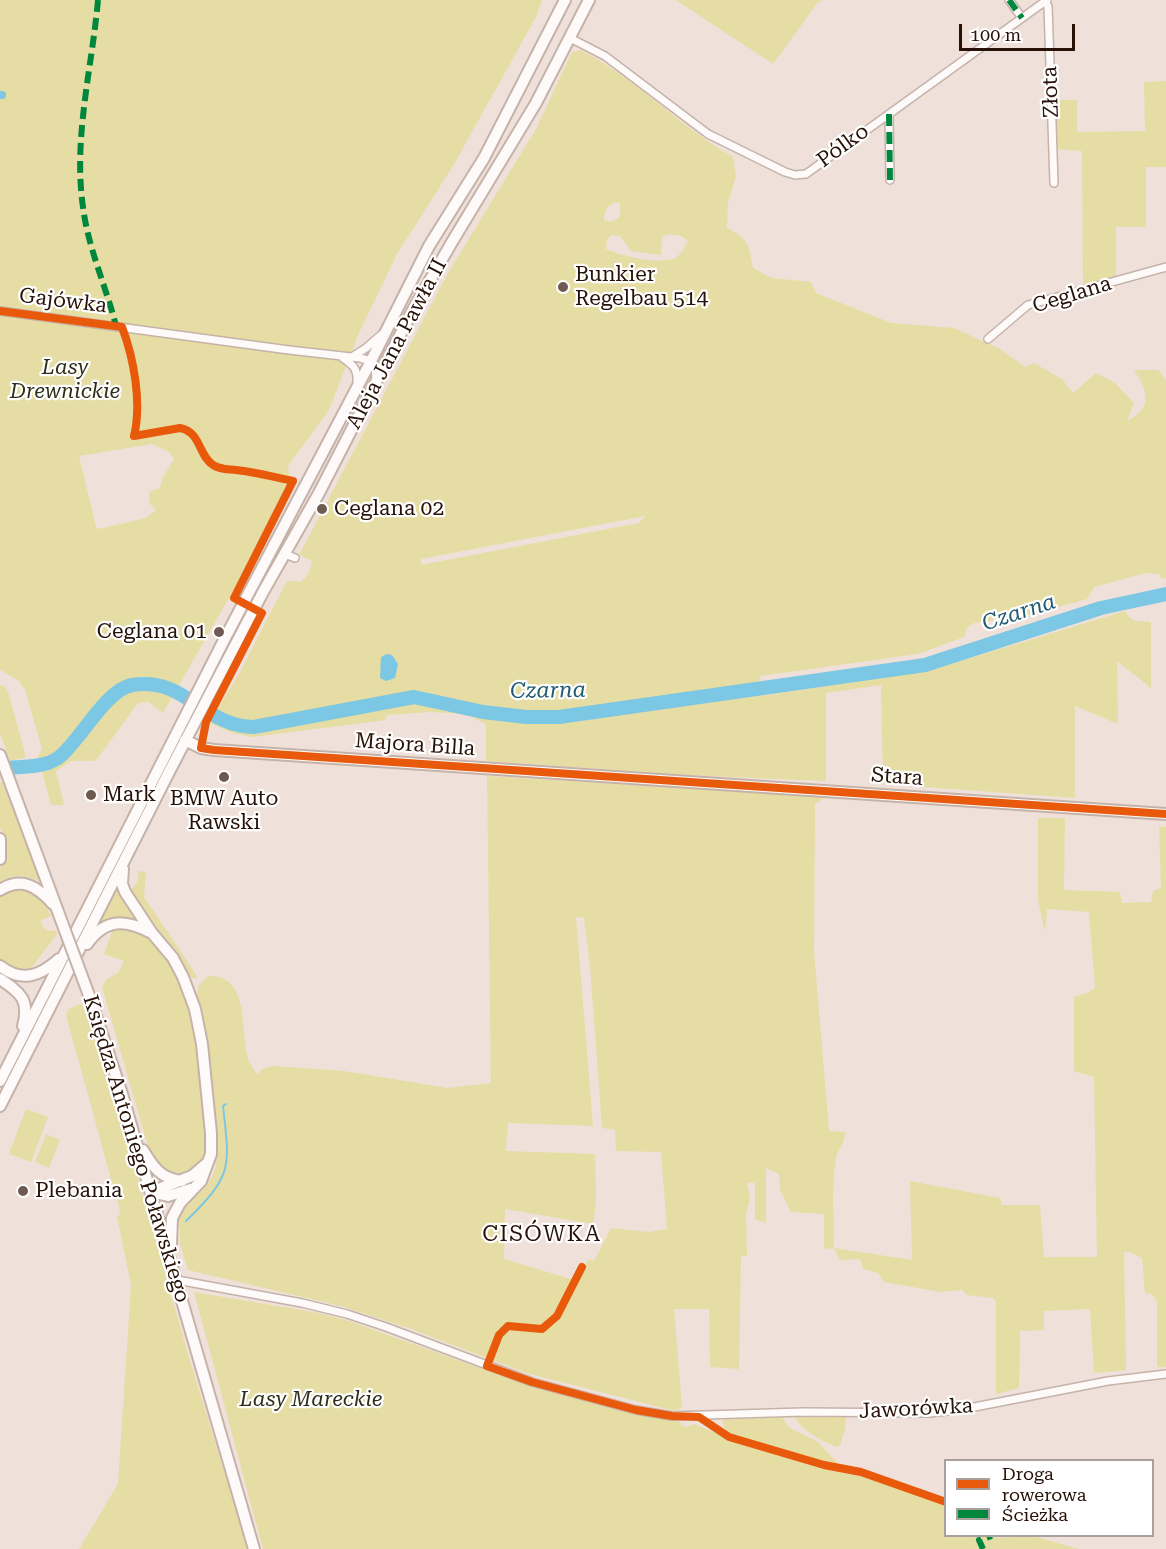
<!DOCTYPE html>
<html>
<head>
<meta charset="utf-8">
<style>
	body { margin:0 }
	#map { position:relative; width:1166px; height:1549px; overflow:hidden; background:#efe1d9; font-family:"Roboto Serif",serif }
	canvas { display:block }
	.legend { position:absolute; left:944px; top:1459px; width:210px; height:78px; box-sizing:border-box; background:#fff; border:2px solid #a9a09c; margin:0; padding:8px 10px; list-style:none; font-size:18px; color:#281207 }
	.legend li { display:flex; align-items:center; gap:12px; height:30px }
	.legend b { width:30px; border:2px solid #a9a09c }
	.scale { position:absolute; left:959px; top:24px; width:116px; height:27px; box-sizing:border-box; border:3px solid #281207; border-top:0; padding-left:8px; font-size:18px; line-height:21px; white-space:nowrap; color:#281207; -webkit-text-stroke:4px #fff; paint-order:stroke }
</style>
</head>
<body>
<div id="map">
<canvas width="1166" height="1549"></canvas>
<ul class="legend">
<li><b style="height:8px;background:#e8590c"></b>Droga rowerowa</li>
<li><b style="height:8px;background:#00873e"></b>Ścieżka</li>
</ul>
<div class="scale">100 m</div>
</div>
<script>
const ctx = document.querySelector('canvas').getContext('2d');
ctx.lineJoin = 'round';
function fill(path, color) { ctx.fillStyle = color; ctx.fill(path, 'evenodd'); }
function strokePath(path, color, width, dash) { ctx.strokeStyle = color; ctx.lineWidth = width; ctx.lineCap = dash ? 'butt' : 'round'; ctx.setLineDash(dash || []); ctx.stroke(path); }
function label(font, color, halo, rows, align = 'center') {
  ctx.font = font + ' "Roboto Serif",serif'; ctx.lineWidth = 4.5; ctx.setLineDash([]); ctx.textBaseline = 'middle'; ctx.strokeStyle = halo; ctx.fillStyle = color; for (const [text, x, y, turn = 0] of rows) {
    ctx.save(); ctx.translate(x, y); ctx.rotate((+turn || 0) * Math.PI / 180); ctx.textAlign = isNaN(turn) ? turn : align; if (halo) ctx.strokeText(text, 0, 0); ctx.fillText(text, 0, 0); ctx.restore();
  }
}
const green = new Path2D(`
	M0 0H542L536 17 453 166 397 254 359 333 329 410 288 466 290 482 249 563 163 713 149 702 138 703 97 759 94 761H71L56 771 64 805H51L38 756 42 749 25 690 18 680 0 670ZM152 444 169 452 174 459 162 479 160 488 149 492 150 504 156 510 146 518 99 529 96 527 79 456Z
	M676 0H824L818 2 773 64Z
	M581 50C636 79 679 126 733 157L736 176 728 203 727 228C749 240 749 244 753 268L772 278 811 282 816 293 891 323 954 328 1000 349 1025 367 1034 363 1062 379 1073 393 1096 373 1115 383 1134 403 1127 421C1153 408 1148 391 1134 370H1158L1166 380V578L1162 579 1159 574 1146 573 1094 587 1087 599 1030 615 974 623 967 628 964 637 918 654 760 676 761 696 931 670 1125 611C1131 623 1138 621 1151 622V688L1117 661 1118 724 1075 706V798L883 784 881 685 826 693V781L705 776 486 761V724L466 714 430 712 387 715 385 720 253 737 235 734 209 723 239 674 287 581 301 582 309 573 312 561 299 555 448 273 536 129 572 52ZM617 202 620 204V216C616 221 610 223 604 220 604 211 607 205 617 202ZM668 234 682 236 688 241C685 246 682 253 677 257 661 266 622 256 606 249L607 240 611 235 620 236 631 251 661 255 662 237ZM645 516 639 523 421 565V559Z
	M1166 81V167H1146V227H1116V277L1083 285 1082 151 1057 149V100H1077V132L1145 131 1144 82Z
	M0 685 5 687 8 692 26 757 10 761 0 733Z
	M487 776 826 797 815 804 814 951 829 1131 845 1132C845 1143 838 1149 836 1158 831 1187 834 1218 834 1248L912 1260 910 1181 1000 1198 1002 1205H1040L1044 1257H1097L1094 1077 1074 1071V997L1087 993 1095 988 1089 912 1047 909 1045 932 1038 900V818H1065L1064 890 1120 892 1122 903 1151 902 1153 891 1161 888 1159 826 1166 827V1367H1157V1302L1152 1294 1145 1293 1142 1258 1131 1252H1124L1126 1370 1094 1373 1090 1309 1044 1311V1330L1020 1331 1019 1388 996 1394V1301L993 1298 967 1295 962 1290 941 1292 884 1282 878 1273 863 1269 860 1259 840 1260 834 1248 824 1249V1214L791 1212 780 1190 779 1174 766 1168V1223L755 1219V1183H747L750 1199 746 1215 747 1256H741L739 1369 710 1367 709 1309H674L682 1406 678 1410H671L526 1373 411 1329 341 1306 188 1270 180 1244V1228L175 1225C179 1202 202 1195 212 1177 215 1171 216 1165 217 1158L207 1043 197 993 199 985 208 976C252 974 239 1034 249 1061 251 1066 254 1070 257 1074L263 1069 272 1066 344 1071 447 1088 491 1083ZM576 917 584 918 590 966 602 1128 615 1130 616 1151 661 1152 667 1229 649 1232 611 1228 594 1261 588 1259 580 1277 571 1279 504 1259 505 1209 593 1224 596 1202 595 1154 506 1151 508 1123 593 1126Z
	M0 782H2L42 882C27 876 15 872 0 882V869L4 858 3 837 0 827Z
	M139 871 146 872 144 897 195 973 197 977 195 979 191 977 170 945 130 891 137 882Z
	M117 887 139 921 98 927 97 926Z
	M22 888C40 894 43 899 51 916L40 921C44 929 47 933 56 930L57 934 30 970C18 972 9 968 0 960V896L11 889Z
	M127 928C132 930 139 931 144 934 188 960 197 1047 202 1093 204 1111 209 1134 205 1152 201 1169 178 1185 163 1171 159 1168 155 1162 151 1157L102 987 107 979 118 973 124 961 104 954 113 929Z
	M82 1003 123 1126 190 1361 248 1549H79L118 1484 131 1285 117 1216 121 1215 66 1015 69 1009Z
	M26 1109 48 1117 31 1162 9 1154Z
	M46 1134 60 1140 49 1168 35 1162Z
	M194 1292 319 1313 349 1321 538 1389 675 1420 680 1422 681 1425 687 1427 694 1424 723 1436 726 1432 722 1421 727 1419 783 1418 788 1427 818 1442 844 1470 945 1504 946 1536H994L995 1538 1033 1536 1079 1549H263Z
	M807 1416H846L845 1429 840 1446 836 1447C823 1441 801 1431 795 1417L807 1418Z`);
const water = new Path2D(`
	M387 654 392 655 398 664 395 678 386 681 380 678 381 657Z`);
const stream = new Path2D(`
	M186 1221C233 1175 230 1168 223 1106L226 1104`);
const canal = new Path2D(`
	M0 95H2`);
const river = new Path2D(`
	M0 769C18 766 42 769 58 758 79 743 105 690 132 685 185 676 204 727 254 727L414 697 483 712 526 717H559L925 665 1101 608 1166 594`);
const street = new Path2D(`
	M1009 0 1022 18
	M1044 2 1048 6 1054 183
	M570 38 605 56 708 134 785 172 795 175 806 174 1047 0
	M889 114 890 180
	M0 311 289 350 360 358 371 361 375 369 376 378
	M988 339 1028 305 1166 267
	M352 357 366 348 381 335
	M343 358C355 366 358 370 357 385
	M285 554 295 558
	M177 1280 302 1303 347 1314 386 1327 532 1382 636 1410 672 1416 803 1412 930 1413 964 1409 1108 1381 1166 1374`);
const secondary = new Path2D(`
	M185 740 201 748 214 750 1166 814
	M0 755 57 909
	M0 839V859
	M123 869 122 884 125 892 152 933 173 958 183 977 195 1009 202 1044 211 1133V1154L201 1181 180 1203 172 1218 171 1245
	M0 890C22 876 38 887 53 904
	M87 944C106 917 126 920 152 933
	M0 966C22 983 40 976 59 959
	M0 979C21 993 30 1000 23 1026
	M90 998 122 1094 254 1549
	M0 1081 224 640 371 361 429 246 484 158 565 0
	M0 1106 170 770 263 592 319 493 414 308 452 242 536 103 589 0
	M143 1150C153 1167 161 1179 182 1181
	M151 1192 192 1176 206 1164
	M151 1192 168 1196 191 1189`);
const secondaryBridge = new Path2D(`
	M57 909 90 998`);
const quiet = new Path2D(`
	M98 0C92 68 73 138 83 207 88 248 106 286 116 326
	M1009 0 1022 18
	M889 114 890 180
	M983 1549 979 1540 992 1536`);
const cycleway = new Path2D(`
	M0 311 122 327C134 359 142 403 134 436L180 428C201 432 198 455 213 465 221 470 228 469 236 470 255 472 274 477 293 481L234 598 262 613 206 722 201 748 214 750 1166 814
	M582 1267 557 1316 542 1329 508 1326 499 1335 487 1366 532 1382 636 1410 672 1416 699 1417 729 1437 824 1465 861 1472 946 1502`);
const markers = [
	[563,287,6,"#6e5a50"],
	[322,509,6,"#6e5a50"],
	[219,632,6,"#6e5a50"],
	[224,777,6,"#6e5a50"],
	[91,795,6,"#6e5a50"],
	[23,1191,6,"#6e5a50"]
];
const streetNames = [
	["Złota",1051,92,-92],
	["Pólko",843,146,-36],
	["Ceglana",1072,295,-17],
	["Gajówka",63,301,7],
	["Aleja Jana Pawła II",397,344,-62],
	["Majora Billa",415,745,4],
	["Stara",897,777,4],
	["Księdza Antoniego Poławskiego",136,1149,73],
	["Jaworówka",916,1409,-3]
];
const poiNames = [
	["Bunkier",575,275],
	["Regelbau 514",575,299],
	["Ceglana 02",334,509],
	["Ceglana 01",207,632,"right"],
	["Mark",103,795],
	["BMW Auto",224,799,"center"],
	["Rawski",224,823,"center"],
	["Plebania",35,1191]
];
const parkNames = [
	["Lasy",65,368],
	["Drewnickie",65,392],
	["Lasy Mareckie",311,1400]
];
const waterNames = [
	["Czarna",1019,613,-18],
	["Czarna",548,691,-1]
];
const neighbourhoodNames = [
	["CISÓWKA",542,1235]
];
fill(green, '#e5dda3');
fill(water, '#7cc7e3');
strokePath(stream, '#7cc7e3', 2);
strokePath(canal, '#7cc7e3', 8);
strokePath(river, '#7cc7e3', 14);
strokePath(street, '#c5b3aa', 10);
strokePath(secondary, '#c5b3aa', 14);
strokePath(street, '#fdfaf9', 7);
strokePath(secondary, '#fdfaf9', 10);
strokePath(secondaryBridge, '#c5b3aa', 14, []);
strokePath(secondaryBridge, '#fdfaf9', 10);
strokePath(quiet, '#00873e', 6, [12, 6]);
strokePath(cycleway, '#e8590c', 8);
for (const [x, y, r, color] of markers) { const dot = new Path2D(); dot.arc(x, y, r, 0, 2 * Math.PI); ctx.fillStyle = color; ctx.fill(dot); strokePath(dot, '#fff', 2); }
label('21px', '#281207', '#fff', streetNames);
label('21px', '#281207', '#fff', poiNames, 'left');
label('italic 21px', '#2e2e19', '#fff', parkNames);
label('italic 22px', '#205b72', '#fff', waterNames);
ctx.letterSpacing = '1.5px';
label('22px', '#281207', '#fff', neighbourhoodNames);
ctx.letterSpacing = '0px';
</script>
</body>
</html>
